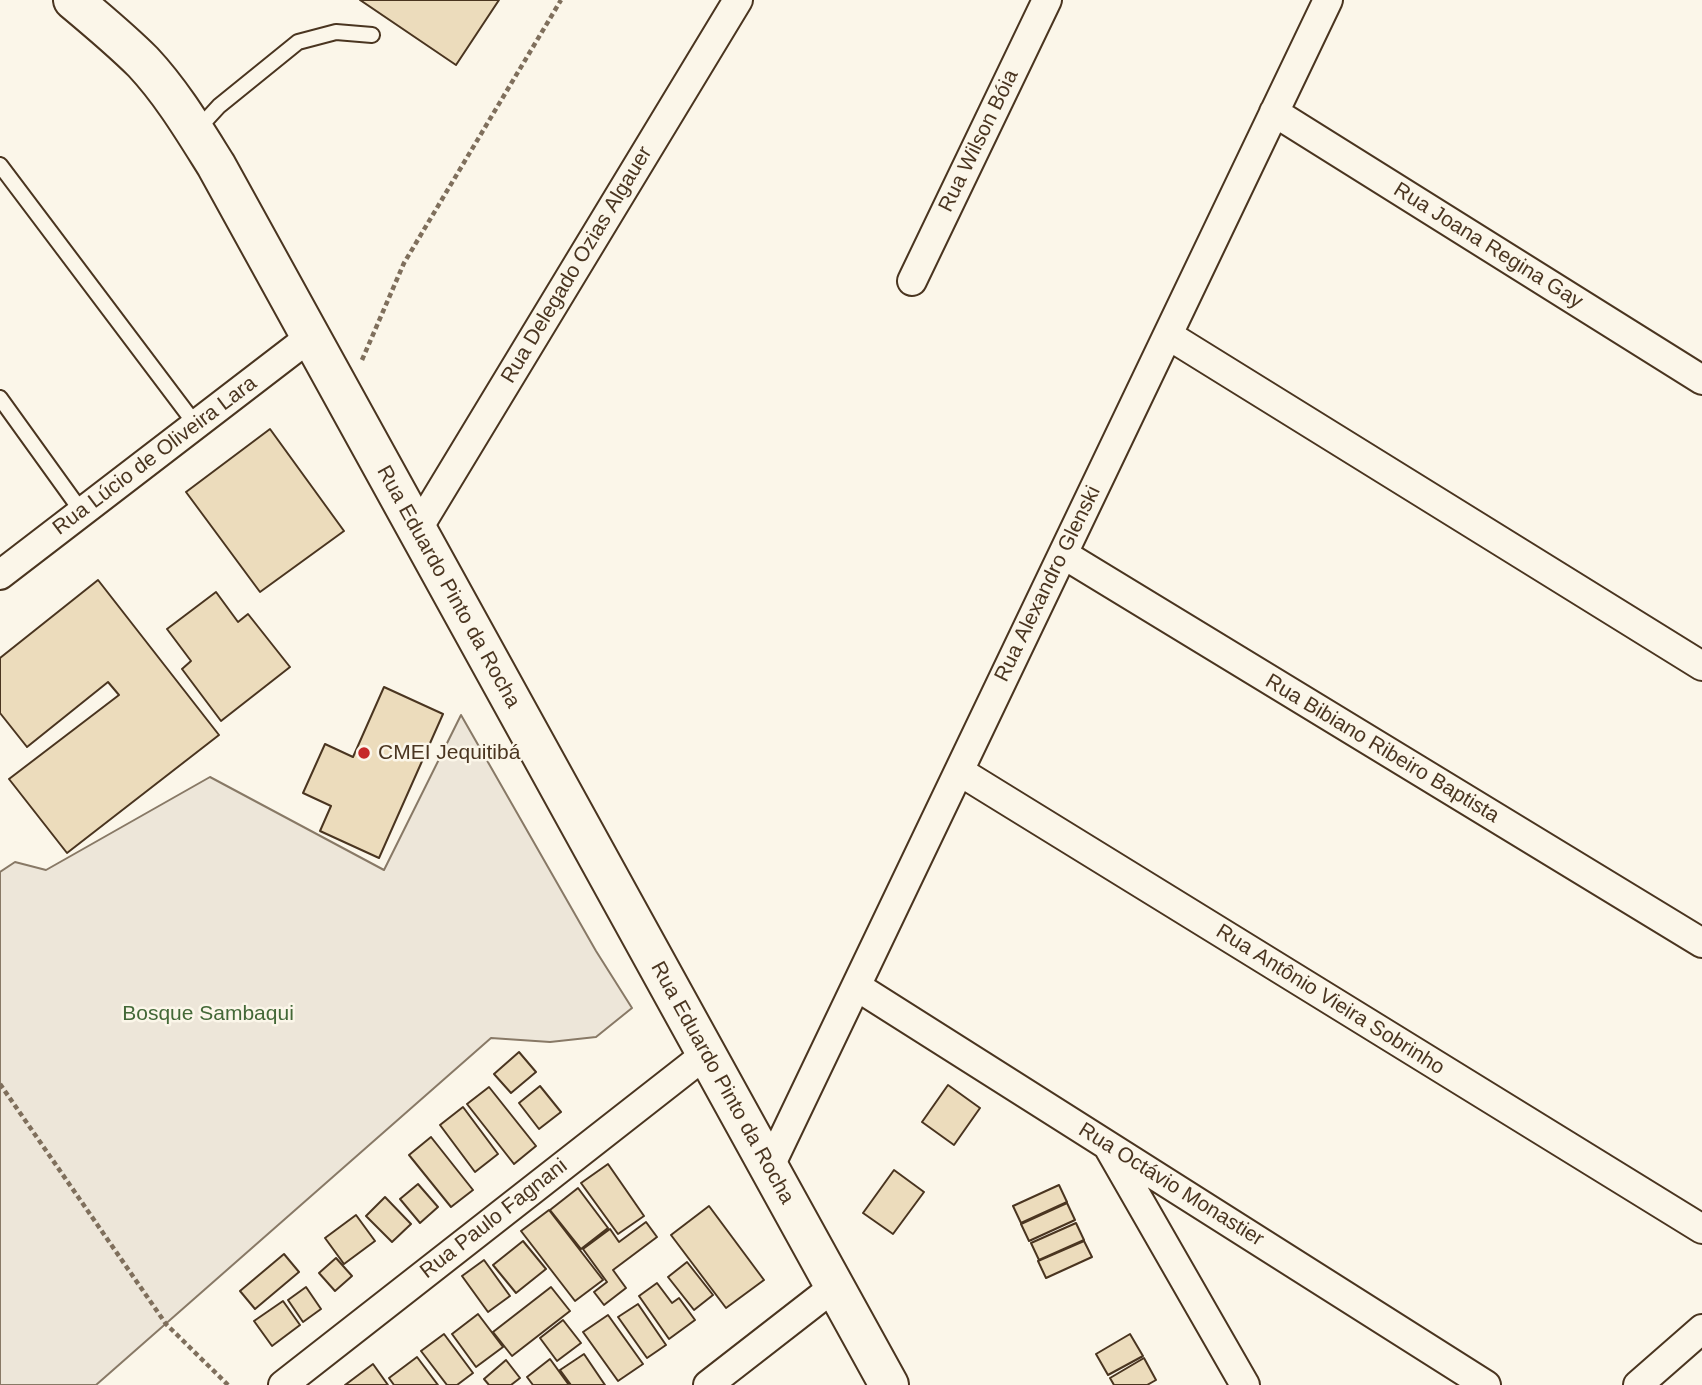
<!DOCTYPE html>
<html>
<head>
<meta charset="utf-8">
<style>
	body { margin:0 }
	canvas { display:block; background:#fbf6e9 }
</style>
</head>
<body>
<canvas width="1702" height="1385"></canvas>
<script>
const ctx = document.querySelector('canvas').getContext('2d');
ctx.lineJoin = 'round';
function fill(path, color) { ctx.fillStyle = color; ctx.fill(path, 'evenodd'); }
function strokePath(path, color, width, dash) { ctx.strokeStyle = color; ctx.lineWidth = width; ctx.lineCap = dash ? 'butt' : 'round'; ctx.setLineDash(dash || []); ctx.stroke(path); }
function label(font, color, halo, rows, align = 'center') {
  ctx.font = font + ' Helvetica,sans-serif'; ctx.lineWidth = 5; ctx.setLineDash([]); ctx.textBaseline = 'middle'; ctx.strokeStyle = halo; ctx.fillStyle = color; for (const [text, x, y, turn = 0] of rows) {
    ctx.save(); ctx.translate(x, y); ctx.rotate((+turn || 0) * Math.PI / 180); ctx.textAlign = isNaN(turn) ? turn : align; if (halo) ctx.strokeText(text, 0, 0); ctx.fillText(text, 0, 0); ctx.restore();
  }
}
const green = new Path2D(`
	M461 715 596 951 632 1008 596 1037 550 1042 491 1038 96 1385H0V872L15 862 46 870 210 777 384 870Z`);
const building = new Path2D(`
	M360 0H499L456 65Z
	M270 429 344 531 260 592 186 492Z
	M98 580 219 735 67 853 9 779 119 695 108 682 27 747 0 713V658Z
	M216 592 238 622 248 614 290 667 221 721 182 669 191 661 167 629Z
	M384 687 443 714 379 858 320 831 331 806 303 793 325 744 353 757Z
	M519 1052 536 1072 511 1093 494 1074Z
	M948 1085 980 1108 954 1145 922 1122Z
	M540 1086 561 1112 539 1129 519 1103Z
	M489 1087 536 1146 514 1164 467 1104Z
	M463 1107 498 1154 475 1172 440 1125Z
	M431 1137 473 1190 451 1207 409 1155Z
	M608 1164 644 1216 618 1234 581 1183Z
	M894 1170 924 1192 893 1234 863 1213Z
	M418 1184 438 1207 420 1223 400 1199Z
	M1059 1185 1067 1202 1021 1223 1013 1206Z
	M578 1188 608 1228 581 1249 550 1210Z
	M385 1197 411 1224 392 1242 366 1216Z
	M1067 1203 1075 1220 1029 1241 1021 1224Z
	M709 1206 764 1280 726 1308 671 1235Z
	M549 1210 603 1280 575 1301 521 1231Z
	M356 1215 375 1241 344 1264 325 1238Z
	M646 1222 657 1237 613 1270 626 1288 604 1305 594 1292 607 1282 583 1249 610 1229 619 1242Z
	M1076 1223 1084 1240 1039 1260 1031 1243Z
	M523 1241 546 1269 516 1293 493 1265Z
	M1084 1241 1092 1257 1046 1278 1038 1261Z
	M284 1254 299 1272 255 1309 240 1291Z
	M336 1258 352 1276 335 1291 319 1273Z
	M484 1260 510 1296 488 1312 462 1276Z
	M687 1262 713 1295 694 1310 668 1277Z
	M657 1283 672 1303 679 1298 695 1320 669 1339 639 1296Z
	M306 1287 321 1309 303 1322 288 1300Z
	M551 1287 570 1311 512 1356 493 1332Z
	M283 1301 300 1325 272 1346 254 1321Z
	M638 1304 666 1345 647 1358 618 1317Z
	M478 1314 503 1347 476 1367 452 1334Z
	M608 1315 643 1364 618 1381 583 1332Z
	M563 1320 581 1343 557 1361 540 1338Z
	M444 1334 473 1373 457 1385H447L421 1351Z
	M1130 1334 1143 1356 1108 1375 1096 1354Z
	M584 1354 605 1385H571L560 1370Z
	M417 1357 438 1385H394L389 1378Z
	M1144 1358 1156 1380 1147 1385H1114L1110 1378Z
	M550 1359 569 1385H533L527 1377Z
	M506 1360 520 1378 511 1385H489L484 1379Z
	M373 1364 388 1385H345Z`);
const path = new Path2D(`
	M362 360 404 263 561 0
	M0 1084 166 1324 228 1385`);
const service = new Path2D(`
	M196 131 219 106 298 42 336 32 372 35
	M0 165 196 425
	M0 398 82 512`);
const minor = new Path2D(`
	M1274 112 1702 380
	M912 281 1047 0
	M1168 335 1702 666
	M417 530 738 0
	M1063 554 1702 943
	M0 575 310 337
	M959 771 1702 1229
	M856 986 1486 1385
	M1109 1148 1245 1385
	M769 1168 1328 0
	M283 1385 706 1054
	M708 1385 834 1287
	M1638 1385 1702 1329`);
const secondary = new Path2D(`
	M73 0C97 20 121 40 143 62 172 93 194 130 216 165L889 1385`);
const markers = [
	[364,753,7,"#c62828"]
];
const streetNames = [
	["Rua Wilson Bóia",979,141,-64],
	["Rua Joana Regina Gay",1488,246,32],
	["Rua Delegado Ozias Algauer",577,265,-59],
	["Rua Lúcio de Oliveira Lara",155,456,-37],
	["Rua Alexandro Glenski",1048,584,-64],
	["Rua Eduardo Pinto da Rocha",448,587,61],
	["Rua Bibiano Ribeiro Baptista",1382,749,31],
	["Rua Antônio Vieira Sobrinho",1330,1000,32],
	["Rua Eduardo Pinto da Rocha",722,1083,61],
	["Rua Octávio Monastier",1171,1185,32],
	["Rua Paulo Fagnani",494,1219,-38]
];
const poiNames = [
	["CMEI Jequitibá",378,753]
];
const parkNames = [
	["Bosque Sambaqui",208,1014]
];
fill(green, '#ede6d9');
strokePath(green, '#887966', 2);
fill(building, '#ecdcbc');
strokePath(building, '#4a3520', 2);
strokePath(service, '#4a3520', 18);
strokePath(minor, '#4a3520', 32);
strokePath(secondary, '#4a3520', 42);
strokePath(path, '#7f6f5c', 4.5, [5, 3.5]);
strokePath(service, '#fbf6e9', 14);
strokePath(minor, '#fbf6e9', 28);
strokePath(secondary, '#fbf6e9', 38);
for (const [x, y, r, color] of markers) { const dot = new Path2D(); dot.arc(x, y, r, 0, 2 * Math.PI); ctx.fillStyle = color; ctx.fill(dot); strokePath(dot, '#fbf6e9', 2.5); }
label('21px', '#4a3520', '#fbf6e9', streetNames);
label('21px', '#4a3520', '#fbf6e9', poiNames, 'left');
label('21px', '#436837', '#fbf6e9', parkNames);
</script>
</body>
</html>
